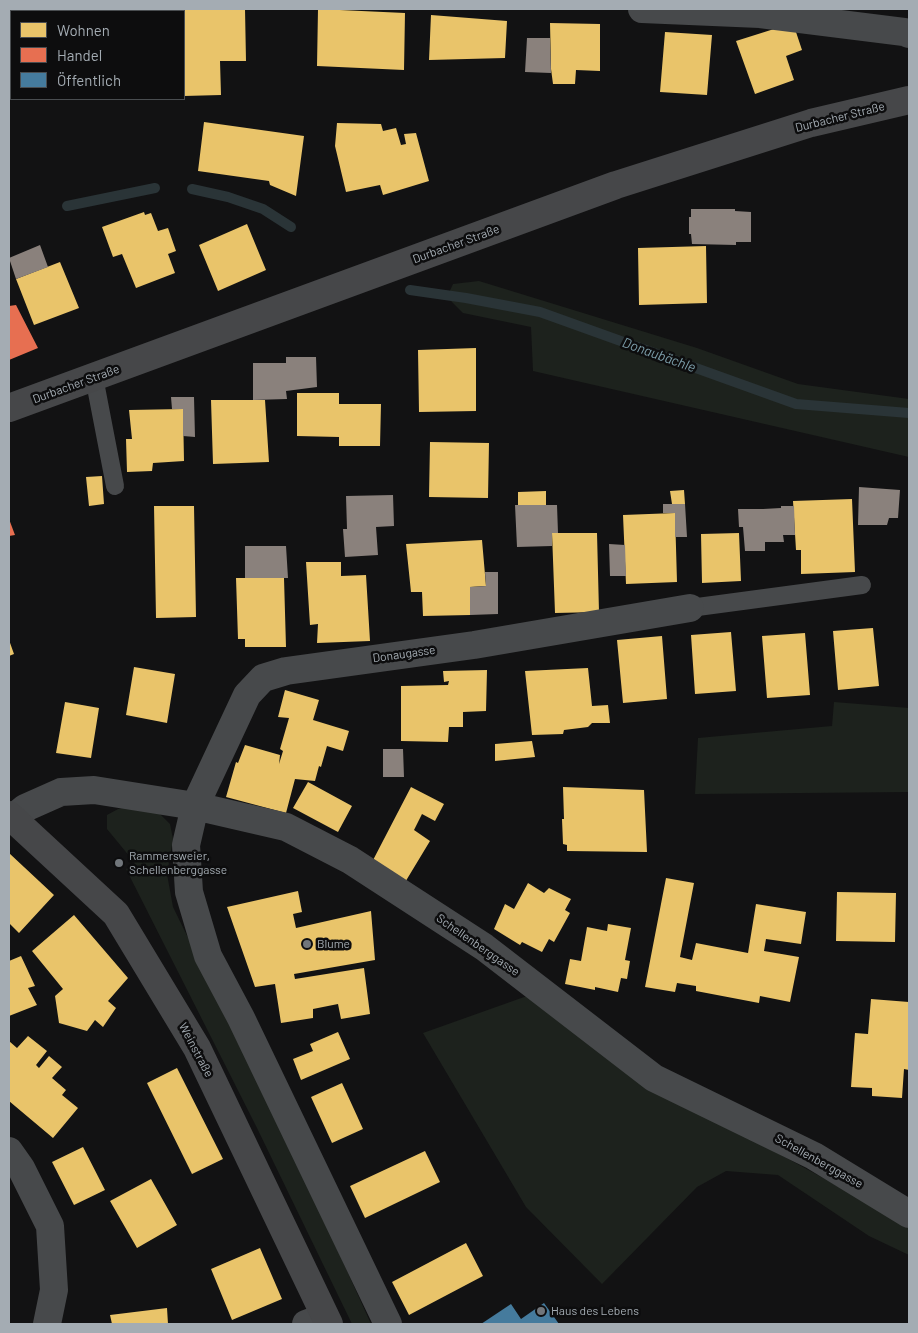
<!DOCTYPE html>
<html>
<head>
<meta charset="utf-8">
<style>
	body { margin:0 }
	#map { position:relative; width:918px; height:1333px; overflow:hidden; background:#121213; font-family:Barlow,sans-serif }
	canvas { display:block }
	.frame { position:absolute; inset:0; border:10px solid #a4acb3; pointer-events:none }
	.legend { position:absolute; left:10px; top:10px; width:175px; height:90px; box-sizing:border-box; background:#0d0d0e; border:1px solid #494d50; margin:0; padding:6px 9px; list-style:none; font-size:15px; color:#a4acb3 }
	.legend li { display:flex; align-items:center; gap:10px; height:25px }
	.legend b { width:25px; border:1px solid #494d50 }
</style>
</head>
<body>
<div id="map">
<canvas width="918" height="1333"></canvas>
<div class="frame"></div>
<ul class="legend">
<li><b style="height:14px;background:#e9c46a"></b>Wohnen</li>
<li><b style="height:14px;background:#e76f51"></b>Handel</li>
<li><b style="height:14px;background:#457b9d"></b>Öffentlich</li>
</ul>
</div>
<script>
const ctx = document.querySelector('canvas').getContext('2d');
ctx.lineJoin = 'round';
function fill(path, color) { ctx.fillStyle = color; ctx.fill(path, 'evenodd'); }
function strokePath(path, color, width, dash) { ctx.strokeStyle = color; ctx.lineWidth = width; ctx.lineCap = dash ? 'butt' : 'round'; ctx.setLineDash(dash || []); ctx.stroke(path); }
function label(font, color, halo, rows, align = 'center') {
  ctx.font = font + ' Barlow,sans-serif'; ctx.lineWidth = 5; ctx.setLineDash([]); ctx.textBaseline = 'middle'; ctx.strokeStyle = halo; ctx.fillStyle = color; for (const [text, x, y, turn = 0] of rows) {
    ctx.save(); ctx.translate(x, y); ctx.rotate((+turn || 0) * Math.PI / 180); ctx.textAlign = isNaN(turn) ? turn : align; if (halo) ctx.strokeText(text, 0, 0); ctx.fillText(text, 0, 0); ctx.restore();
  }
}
const green = new Path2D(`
	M479 281 697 348 798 384 909 399V457L533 371 531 327 463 313 447 297 453 284Z
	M834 702 909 708V792L695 794 698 738 832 726Z
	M136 805 156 810 170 824 173 839 167 874 173 907 297 1160 371 1324H352L257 1128 126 869 135 863 107 829V815L118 809Z
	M527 996 664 1091 909 1225V1255L869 1236 778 1175 726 1171 697 1187 602 1284 526 1207 423 1033Z`);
const homes = new Path2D(`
	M233 9H245L246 61H220L221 95 184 96V10Z
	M318 9 405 13 404 70 317 66Z
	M431 15 507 21 505 58 429 60Z
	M550 23 600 24V71L576 70 575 84H553L551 69Z
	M793 23 802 50 786 56 794 80 755 94 736 41Z
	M665 32 712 35 707 95 660 92Z
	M204 122 304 136 296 196 270 185 269 181 198 171Z
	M337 123 381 124 383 131 396 128 401 145 406 144 404 134 416 133 429 181 383 195 380 185 346 192 335 146Z
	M144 212 145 215 151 213 158 231 168 228 176 251 168 254 175 273 136 288 122 254 113 257 102 227Z
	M247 224 266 270 218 291 199 245Z
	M706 246 707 303 639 305 638 248Z
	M60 262 79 308 34 325 16 279Z
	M476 348V411L419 412 418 350Z
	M297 393H339V404H381L380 446H339V437L297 436Z
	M211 400H265L269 462 213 464Z
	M183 409 184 461 153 463 152 471 127 472 126 439H132L129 410Z
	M430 442 489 443 488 498 429 497Z
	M102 476 104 504 89 506 86 477Z
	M684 490 685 504H672L670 491Z
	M546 491V505H518V492Z
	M852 499 855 572 801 574V550H796L793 501Z
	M154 506H194L196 617 156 618Z
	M675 513 677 582 626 584 623 515Z
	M552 533H597L599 612 555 613Z
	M739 533 741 581 702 583 701 534Z
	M482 540 486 586 470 587V615L423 616 422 592H411L406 544Z
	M306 562H341V576L366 575 370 641 317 643 318 624 310 625Z
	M236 578H284L286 647H245V639H238Z
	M873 628 879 686 838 690 833 631Z
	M731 632 736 691 695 694 691 635Z
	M805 633 810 695 767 698 762 636Z
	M662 636 667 699 623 703 617 640Z
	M9 640 14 654 9 656Z
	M134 667 175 674 167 723 126 715Z
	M588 668 592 706 608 705 610 723H592L588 727 564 730 563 734 532 735 525 671Z
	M487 670 486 711 463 712V727H449L448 742 401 741V686L448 685 449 681 444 682 443 671Z
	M285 690 319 700 313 720 349 731 343 751 327 746 321 767 319 766 315 781 295 779 286 813 226 797 236 762 238 763 245 745 280 755 279 764 283 751 280 749 289 718 278 717Z
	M65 702 99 708 91 758 56 753Z
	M532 741 535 757 495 761V744Z
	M308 782 352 806 338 832 293 808Z
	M411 787 444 804 435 821 422 814 414 830 430 841 404 884 371 864Z
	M563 787 644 790 647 852 567 851V845L563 844 562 819H564Z
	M9 853 54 895 19 933 9 923Z
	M666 878 694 883 680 957 692 960 696 943 748 953 756 904 806 912 801 944 766 939 764 951 799 957 790 1002 760 996 759 1003 696 991V986L677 983 675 992 645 987Z
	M528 883 544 893 549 888 571 899 565 910 570 913 554 942 549 939 542 952 522 942 520 945 494 929 505 904 514 909Z
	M298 891 302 912 293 914 296 928 371 911 375 960 294 974 295 979 364 968 370 1014 341 1019 338 1004 313 1009V1018L281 1023 275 984 255 987 227 907Z
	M837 892 896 893 895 942 836 941Z
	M74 915 128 978 108 1001 116 1008 103 1027 95 1020 87 1031 59 1023 55 996 63 989 32 951Z
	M608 924 631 928 625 960 630 961 627 979 621 978 618 992 595 987V990L565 984 570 959 581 961 587 927 607 931Z
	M21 956 35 986 28 988 37 1005 9 1016V961Z
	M871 999 909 1002V1070L904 1069 902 1098 872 1096V1088L851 1087 855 1033 868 1034Z
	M338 1032 350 1059 301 1080 293 1059 313 1051 310 1044Z
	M28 1036 47 1051 36 1065 39 1068 49 1056 62 1067 52 1078 66 1090 62 1095 78 1108 53 1138 9 1101V1041L17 1048Z
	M177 1068 223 1159 192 1174 147 1083Z
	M342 1083 363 1129 332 1143 311 1097Z
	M83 1147 105 1190 74 1205 52 1162Z
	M425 1151 440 1182 365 1218 350 1186Z
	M151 1179 177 1225 137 1248 110 1201Z
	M466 1243 483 1276 409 1315 392 1282Z
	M260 1248 282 1299 232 1320 211 1269Z
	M167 1308 168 1324H112L110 1315Z`);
const shops = new Path2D(`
	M16 305 38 348 9 360V306Z
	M9 519 15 535 9 536Z`);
const public = new Path2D(`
	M544 1303 559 1324H481L511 1304 521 1319Z`);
const industry = new Path2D(`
	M527 38H550L551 73 525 72Z
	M691 209H735V211L751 212V242H736V245L692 244 691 234H689V217H691Z
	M40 245 48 267 16 279 9 258Z
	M286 357H316L317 387 286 391 287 399 253 400V363H286Z
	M171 397H194L195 437 183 436V409H172Z
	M859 487 900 490 898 518H889L887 525H858Z
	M393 495 394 526 376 527 378 555 345 557 343 529H347L346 496Z
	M663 504H685L687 537H675V513H663Z
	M515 505H557L558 533H552V546L517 547Z
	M781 506H794L795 535H783L784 542H765V551H745L743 527H739L738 509H763L781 508Z
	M609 544 625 545 626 576H610Z
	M245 546H286L288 578H245Z
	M485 572H498V614L470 615V587L486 586Z
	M383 749H403L404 777H383Z`);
const stream = new Path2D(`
	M192 189 228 197 263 209 291 227
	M67 206 155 188
	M410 290 466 298 540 312 796 404 909 413`);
const lane = new Path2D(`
	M94 377 115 486
	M690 608 862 585`);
const street = new Path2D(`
	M642 9 760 14 904 32 909 34
	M133 11 144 9
	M9 41H11
	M13 818 25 808 61 792 94 790 195 806 286 827 350 860 484 947 654 1078 814 1156 909 1214
	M9 1151 21 1168 50 1226 54 1290 47 1324
	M306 1324 325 1317
	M388 1324 241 1018 208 956 189 892 186 845 195 806 247 695 263 678 286 671 474 645 690 608`);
const secondary = new Path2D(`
	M9 408 616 185 811 123 909 100
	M9 815 116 914 197 1048 329 1324`);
const markers = [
	[119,863,5,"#71767b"],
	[307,944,5,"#71767b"],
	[541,1311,5,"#71767b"]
];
const streetNames = [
	["Durbacher Straße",840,117,-14],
	["Durbacher Straße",456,244,-20],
	["Durbacher Straße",76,384,-20],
	["Donaugasse",404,654,-8],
	["Schellenberggasse",478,945,35],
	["Weinstraße",196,1050,62],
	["Schellenberggasse",819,1161,29]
];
const poiNames = [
	["Rammersweier,",129,856],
	["Schellenberggasse",129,870],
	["Blume",317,944],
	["Haus des Lebens",551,1311]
];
const waterNames = [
	["Donaubächle",659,355,20]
];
fill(green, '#1d221d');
fill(homes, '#e9c46a');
fill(shops, '#e76f51');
fill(public, '#457b9d');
fill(industry, '#8a817c');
strokePath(stream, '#2a3437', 10);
strokePath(lane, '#47494b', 18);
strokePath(street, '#47494b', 28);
strokePath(secondary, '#464749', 28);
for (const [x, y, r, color] of markers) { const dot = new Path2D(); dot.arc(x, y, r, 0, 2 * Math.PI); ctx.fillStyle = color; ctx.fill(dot); strokePath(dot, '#0d0d0e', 2); }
label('12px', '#a4acb3', '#0d0d0e', streetNames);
label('12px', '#a4acb3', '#0d0d0e', poiNames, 'left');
label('italic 14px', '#7d9fab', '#0d0d0e', waterNames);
</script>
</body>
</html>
